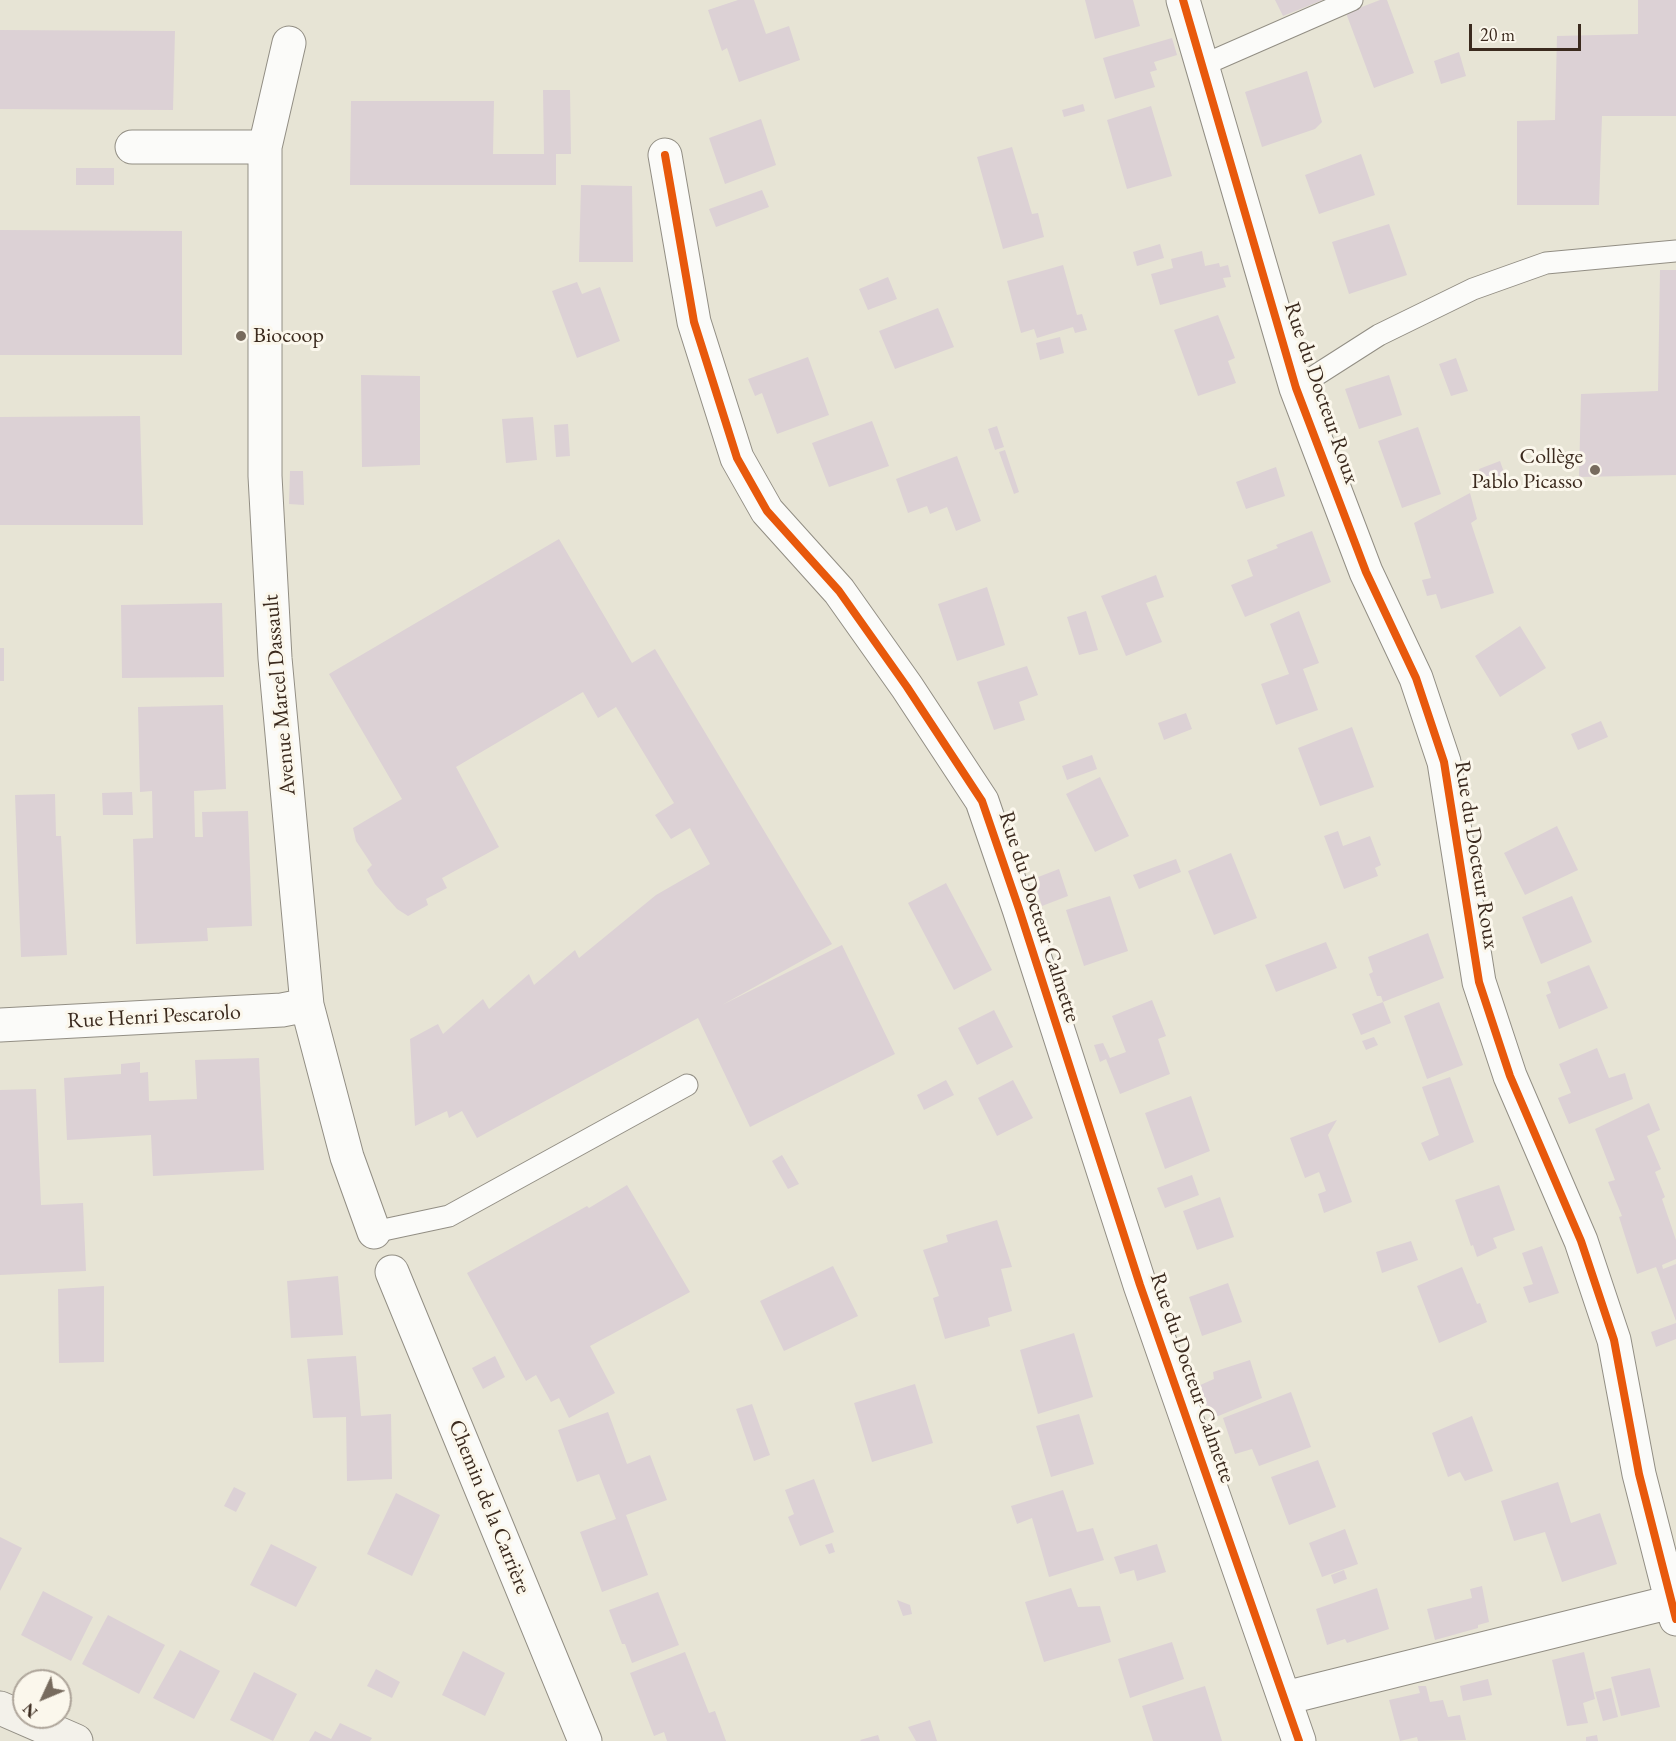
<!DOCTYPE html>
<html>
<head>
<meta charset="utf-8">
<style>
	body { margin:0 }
	#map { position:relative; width:1676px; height:1741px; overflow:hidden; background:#e7e4d5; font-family:"EB Garamond",serif }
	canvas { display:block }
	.north { position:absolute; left:12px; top:1669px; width:60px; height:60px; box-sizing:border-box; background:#fbf7ec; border:2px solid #aea59a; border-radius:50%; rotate:226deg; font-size:16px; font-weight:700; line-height:24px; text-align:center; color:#3b2a1e }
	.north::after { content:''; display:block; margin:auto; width:21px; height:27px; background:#776b5e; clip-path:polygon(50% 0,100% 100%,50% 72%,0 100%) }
	.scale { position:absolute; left:1469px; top:24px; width:112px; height:27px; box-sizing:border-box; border:3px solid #3b2a1e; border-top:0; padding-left:8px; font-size:18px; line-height:21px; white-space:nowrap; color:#3b2a1e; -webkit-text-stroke:4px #fbf7ec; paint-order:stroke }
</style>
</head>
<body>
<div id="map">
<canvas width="1676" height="1741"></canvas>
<div class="north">N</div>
<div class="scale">20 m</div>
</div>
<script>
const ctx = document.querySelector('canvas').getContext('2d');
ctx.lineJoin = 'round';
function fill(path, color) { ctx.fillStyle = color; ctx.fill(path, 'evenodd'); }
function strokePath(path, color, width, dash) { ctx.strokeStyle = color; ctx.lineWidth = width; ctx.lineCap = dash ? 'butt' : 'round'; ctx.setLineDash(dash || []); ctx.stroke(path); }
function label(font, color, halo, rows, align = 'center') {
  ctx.font = font + ' "EB Garamond",serif'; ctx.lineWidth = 6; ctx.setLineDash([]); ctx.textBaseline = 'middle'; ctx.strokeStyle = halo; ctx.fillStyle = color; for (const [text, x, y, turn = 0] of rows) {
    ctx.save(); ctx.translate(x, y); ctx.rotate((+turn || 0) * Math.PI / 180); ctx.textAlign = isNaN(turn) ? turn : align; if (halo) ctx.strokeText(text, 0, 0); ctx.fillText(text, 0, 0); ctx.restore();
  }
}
const building = new Path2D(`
	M738 0H754L766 34 789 26 800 60 739 82 727 48 722 51 708 10Z
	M1085 0H1133L1140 26 1095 39Z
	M1275 0H1323L1283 16Z
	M1380 0H1387L1414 73 1374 88 1346 13Z
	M1638 0H1676V116H1602L1599 205H1517V121L1555 120 1557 36 1638 34Z
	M0 30 175 31 173 110 0 109Z
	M1172 38 1177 55 1154 62 1157 70 1150 72 1155 87 1115 99 1103 58Z
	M1459 52 1466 76 1441 84 1434 61Z
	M1307 71 1322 122 1315 129 1262 147 1245 92Z
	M543 90H570L571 154H556V185H350L351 101H494L493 154H544Z
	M1083 104 1085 111 1064 117 1062 110Z
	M1151 106 1172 176 1127 189 1107 120Z
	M761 119 776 165 725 184 709 138Z
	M1012 147 1032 214 1038 213 1044 237 1003 249 977 157Z
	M1361 154 1375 195 1319 214 1305 175Z
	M76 168H114V185H76Z
	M581 185 632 186 633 262H579Z
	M762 190 769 207 716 227 709 209Z
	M1389 224 1407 275 1349 294 1332 242Z
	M0 230 182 231V355H0Z
	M1160 244 1164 258 1137 266 1133 252Z
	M1202 251 1205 266 1219 263 1220 267 1228 265 1231 277 1223 278 1226 287 1160 305 1151 274 1173 268 1171 259Z
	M1063 265 1077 315 1082 314 1087 330 1075 333 1073 327 1037 338 1034 329 1021 333 1007 281Z
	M1660 270H1676V475L1579 477 1581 394 1658 391Z
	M888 277 897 299 868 310 859 289Z
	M577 282 582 294 600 287 620 341 577 358 552 291Z
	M938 308 954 347 895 369 879 331Z
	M1218 315 1235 358 1228 361 1236 383 1198 396 1174 330Z
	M1060 337 1064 353 1040 360 1036 343Z
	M808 357 829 415 777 434 762 393 755 396 748 379Z
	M1456 358 1468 391 1451 396 1439 364Z
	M361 375 420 376V465L362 467Z
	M1389 375 1402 415 1359 429 1345 389Z
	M140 416 143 525H0V417Z
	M533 417 537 460 506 463 502 419Z
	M872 421 889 466 829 487 812 443Z
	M568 424 570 456 556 457 554 425Z
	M997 426 1004 447 995 450 988 429Z
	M1418 427 1441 494 1402 508 1378 441Z
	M1005 450 1019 492 1014 494 999 452Z
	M957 456 981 521 956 531 947 507 930 514 927 506 908 513 896 479Z
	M1500 461 1505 475 1485 486 1479 469Z
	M1276 467 1285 496 1246 509 1236 482Z
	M290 471H303L304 505 289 504Z
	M1470 493 1477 519 1471 523 1494 593 1441 609 1436 594 1427 596 1422 580 1431 578 1414 523Z
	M1312 531 1331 582 1245 617 1231 585 1253 576 1247 560 1278 548 1276 545Z
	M559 539 632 663 655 649 832 944 722 1005 842 945 895 1054 750 1127 698 1018 477 1138 462 1111 449 1118 447 1111 415 1126 410 1039 438 1024 443 1034 483 999 489 1009 529 974 534 985 575 950 579 958 656 895 710 864 690 828 671 839 655 815 674 803 616 707 598 718 583 692 456 767 499 847 442 878 447 888 426 899 428 905 408 916 397 909 375 884 367 870 372 865 356 841 353 828 402 799 329 674Z
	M1156 575 1164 597 1146 603 1162 642 1126 656 1101 596Z
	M987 587 1005 645 957 661 938 604Z
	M222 603 224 677 122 678 121 605Z
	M1086 611 1098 650 1079 655 1067 617Z
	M1299 611 1319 663 1303 669 1318 710 1276 725 1261 684 1289 674 1270 624Z
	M1520 626 1546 668 1500 697 1475 656Z
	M0 648H4V681H0Z
	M1027 666 1038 695 1019 702 1025 720 994 730 977 682Z
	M223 705 226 789 194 791 195 837H203L202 812 248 811 252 926 207 928 208 941 136 944 133 839 153 838 152 791 140 792 138 707Z
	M1186 713 1192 729 1164 740 1158 723Z
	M1601 721 1608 737 1578 750 1571 734Z
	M1352 727 1374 787 1320 806 1298 748Z
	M1092 755 1097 769 1067 780 1062 766Z
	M1100 777 1129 836 1095 852 1066 794Z
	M132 792 133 815H103L102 793Z
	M55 794 56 836H61L67 955 21 957 15 795Z
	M1557 826 1578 870 1525 895 1504 853Z
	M1338 831 1343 846 1370 836 1381 865 1375 868 1378 876 1344 889 1324 836Z
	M1231 853 1257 918 1214 935 1188 871Z
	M1176 859 1181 872 1139 889 1133 875Z
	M1059 869 1068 896 1042 906 1033 879Z
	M946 883 992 970 954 990 908 903Z
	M1110 896 1128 951 1084 966 1066 910Z
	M1572 896 1592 942 1541 964 1522 917Z
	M1428 933 1444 978 1383 1002 1391 1023 1361 1035 1352 1014 1383 1002 1381 996H1377L1369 974 1373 972 1368 957Z
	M1326 942 1337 968 1276 992 1265 965Z
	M1589 965 1608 1008 1559 1029 1546 995 1551 993 1547 982Z
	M1152 1000 1166 1036 1158 1039 1170 1074 1120 1094 1106 1059 1100 1062 1094 1045 1103 1043 1110 1058 1126 1052 1112 1016Z
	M1439 1002 1463 1065 1427 1079 1404 1016Z
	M994 1010 1013 1047 977 1065 958 1028Z
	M1374 1037 1378 1045 1366 1050 1362 1041Z
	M1597 1048 1609 1078 1625 1073 1633 1099 1569 1124 1558 1098 1571 1093 1559 1064Z
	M259 1058 264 1170 153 1176 151 1135 67 1140 64 1078 121 1074V1064L140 1062V1073L148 1072 149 1101 197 1099 195 1060Z
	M1450 1077 1474 1142 1429 1161 1421 1143 1439 1135 1422 1087Z
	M946 1080 954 1095 924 1110 917 1095Z
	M1013 1080 1033 1118 997 1136 978 1098Z
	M36 1089 41 1205 83 1203 86 1271 0 1275V1090Z
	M1191 1096 1210 1151 1165 1169 1145 1113Z
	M1649 1103 1660 1130 1647 1136 1661 1169 1655 1172 1665 1197 1662 1199 1676 1240V1259L1662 1265 1663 1269 1676 1264V1321L1656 1267 1637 1274 1619 1217 1622 1216 1608 1182 1615 1180 1595 1129Z
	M1337 1120 1328 1135 1352 1202 1324 1213 1318 1194 1326 1191 1319 1172 1305 1178 1290 1138Z
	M782 1155 799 1184 788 1189 772 1161Z
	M1192 1175 1199 1195 1165 1208 1157 1188Z
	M627 1185 690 1292 590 1346 615 1393 569 1418 559 1398 551 1402 536 1375 526 1381 467 1273 587 1206 589 1208Z
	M1499 1185 1515 1230 1493 1238 1497 1248 1477 1257 1473 1245 1471 1246 1455 1200Z
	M1220 1197 1234 1237 1197 1250 1183 1211Z
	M997 1220 1012 1267 1001 1269 1012 1311 988 1318 990 1326 945 1339 933 1298 939 1296 923 1250 948 1242 946 1235Z
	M1411 1241 1418 1260 1382 1273 1376 1252Z
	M1542 1246 1559 1293 1529 1303 1523 1287 1533 1284 1522 1253Z
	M833 1266 858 1316 784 1351 760 1301Z
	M1462 1267 1477 1304 1480 1303 1487 1322 1439 1343 1417 1286Z
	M338 1276 343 1335 291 1338 287 1281Z
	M1228 1283 1242 1322 1202 1336 1189 1297Z
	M104 1286V1362L59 1363 58 1289Z
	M1676 1323V1339L1656 1347 1651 1332Z
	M1074 1333 1093 1397 1038 1414 1020 1350Z
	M356 1356 361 1416 391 1414 392 1479 347 1481 346 1417 313 1418 307 1359Z
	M495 1356 505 1377 483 1389 472 1368Z
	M1250 1360 1262 1398 1211 1419 1198 1386 1214 1379 1213 1372Z
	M915 1384 933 1443 872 1462 854 1403Z
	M1291 1392 1311 1447 1259 1466 1252 1449 1235 1454 1223 1418Z
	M752 1404 770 1455 754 1461 736 1409Z
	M608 1412 627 1464 650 1455 667 1500 626 1515 648 1575 602 1592 580 1532 616 1519 599 1474 577 1482 558 1430Z
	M1079 1414 1094 1464 1051 1477 1036 1426Z
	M1472 1416 1493 1471 1465 1481 1460 1472 1448 1477 1432 1433Z
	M1318 1460 1336 1507 1289 1525 1271 1477Z
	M814 1479 834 1532 800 1546 788 1517 794 1514 785 1490Z
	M1558 1482 1571 1523 1600 1513 1617 1564 1562 1582 1545 1532 1514 1541 1501 1501Z
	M234 1487 246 1493 236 1512 224 1506Z
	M1063 1490 1077 1532 1093 1528 1104 1560 1049 1577 1032 1518 1017 1524 1011 1506Z
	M396 1493 440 1515 412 1576 367 1554Z
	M1345 1529 1358 1564 1322 1577 1309 1543Z
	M0 1537 22 1548 0 1591Z
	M832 1543 835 1552 829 1554 825 1545Z
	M271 1544 317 1567 296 1607 250 1585Z
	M1157 1544 1166 1572 1137 1581 1134 1570 1120 1574 1114 1557Z
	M1344 1570 1347 1579 1334 1584 1331 1575Z
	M1482 1586 1489 1622 1478 1625V1628L1435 1640 1427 1609 1472 1598 1470 1589Z
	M1071 1588 1078 1607 1100 1606 1111 1642 1044 1662 1025 1602Z
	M1377 1588 1389 1629 1347 1643 1345 1639 1327 1645 1316 1609Z
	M43 1591 93 1617 71 1661 21 1635Z
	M658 1592 679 1645 632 1663 625 1644H622L609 1610Z
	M897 1600 910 1605 912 1614 903 1616Z
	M108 1615 165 1645 139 1694 82 1664Z
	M1172 1642 1184 1679 1130 1698 1118 1659Z
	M180 1650 220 1671 194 1719 153 1698Z
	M463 1651 505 1673 485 1716 442 1695Z
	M685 1652 709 1713 715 1711 726 1741H667L664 1732 654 1736 630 1673Z
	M1584 1652 1595 1699 1583 1703 1588 1723 1567 1726 1552 1660Z
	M1650 1668 1660 1707 1621 1716 1611 1677Z
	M376 1669 400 1682 392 1698 367 1686Z
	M254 1672 297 1694 273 1741 230 1720Z
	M1488 1679 1492 1695 1463 1701 1460 1686Z
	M1205 1686 1222 1741H1153L1142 1706Z
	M1418 1686H1426L1430 1702 1443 1700 1448 1717 1460 1715 1466 1740 1418 1741 1417 1737 1400 1741 1389 1700 1420 1693Z
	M1611 1688 1618 1717 1603 1721 1595 1692Z
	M930 1720 937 1741H916L908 1727Z
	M340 1723 372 1738 370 1741H309L315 1731 331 1739Z
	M878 1735 880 1741H861L860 1740Z
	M1597 1735 1598 1741H1586V1737Z`);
const lane = new Path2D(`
	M1201 66 1352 0
	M1296 388 1379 335 1473 289 1546 263 1676 251
	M374 1232 449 1216 687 1085`);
const street = new Path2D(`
	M1183 0 1296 388 1366 572 1416 678 1444 762 1479 982 1510 1076 1581 1241 1614 1340 1639 1474 1676 1619
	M132 147H265L289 43
	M265 147V476L275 658 307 1005 347 1157 374 1232
	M665 155 694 322 737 458 767 511 839 591 907 687 982 801 1019 909 1140 1285 1299 1741
	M0 1025 282 1010 307 1005
	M392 1272 585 1741
	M1285 1698 1671 1602`);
const secondary = new Path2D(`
	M0 1708 76 1741`);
const cycleway = new Path2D(`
	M1183 0 1296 388 1366 572 1416 678 1444 762 1479 982 1510 1076 1581 1241 1614 1340 1639 1474 1676 1619
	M665 155 694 322 737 458 767 511 839 591 907 687 982 801 1019 909 1140 1285 1299 1741`);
const markers = [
	[241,336,6,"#776b5e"],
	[1595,470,6,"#776b5e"]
];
const poiNames = [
	["Biocoop",253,336],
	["Collège",1583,457,"right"],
	["Pablo Picasso",1583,482,"right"]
];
const streetNames = [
	["Rue du Docteur Roux",1321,393,71],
	["Avenue Marcel Dassault",280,695,-95],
	["Rue du Docteur Roux",1476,855,81],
	["Rue du Docteur Calmette",1039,917,72],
	["Rue Henri Pescarolo",154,1017,-3],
	["Rue du Docteur Calmette",1192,1378,71],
	["Chemin de la Carrière",489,1507,68]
];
fill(building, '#dcd1d5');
strokePath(lane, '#928e84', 23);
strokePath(street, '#928e84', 35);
strokePath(secondary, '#928e84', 35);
strokePath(lane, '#fbfbf9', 21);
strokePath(street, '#fbfbf9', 33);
strokePath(secondary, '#f3f1ea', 33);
strokePath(cycleway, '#e8590c', 8);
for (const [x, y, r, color] of markers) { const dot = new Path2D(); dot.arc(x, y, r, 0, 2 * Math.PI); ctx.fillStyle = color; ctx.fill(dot); strokePath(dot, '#fbf7ec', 2); }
label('22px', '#3b2a1e', '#fbf7ec', poiNames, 'left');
label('22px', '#3b2a1e', '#fbf7ec', streetNames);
</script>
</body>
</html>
